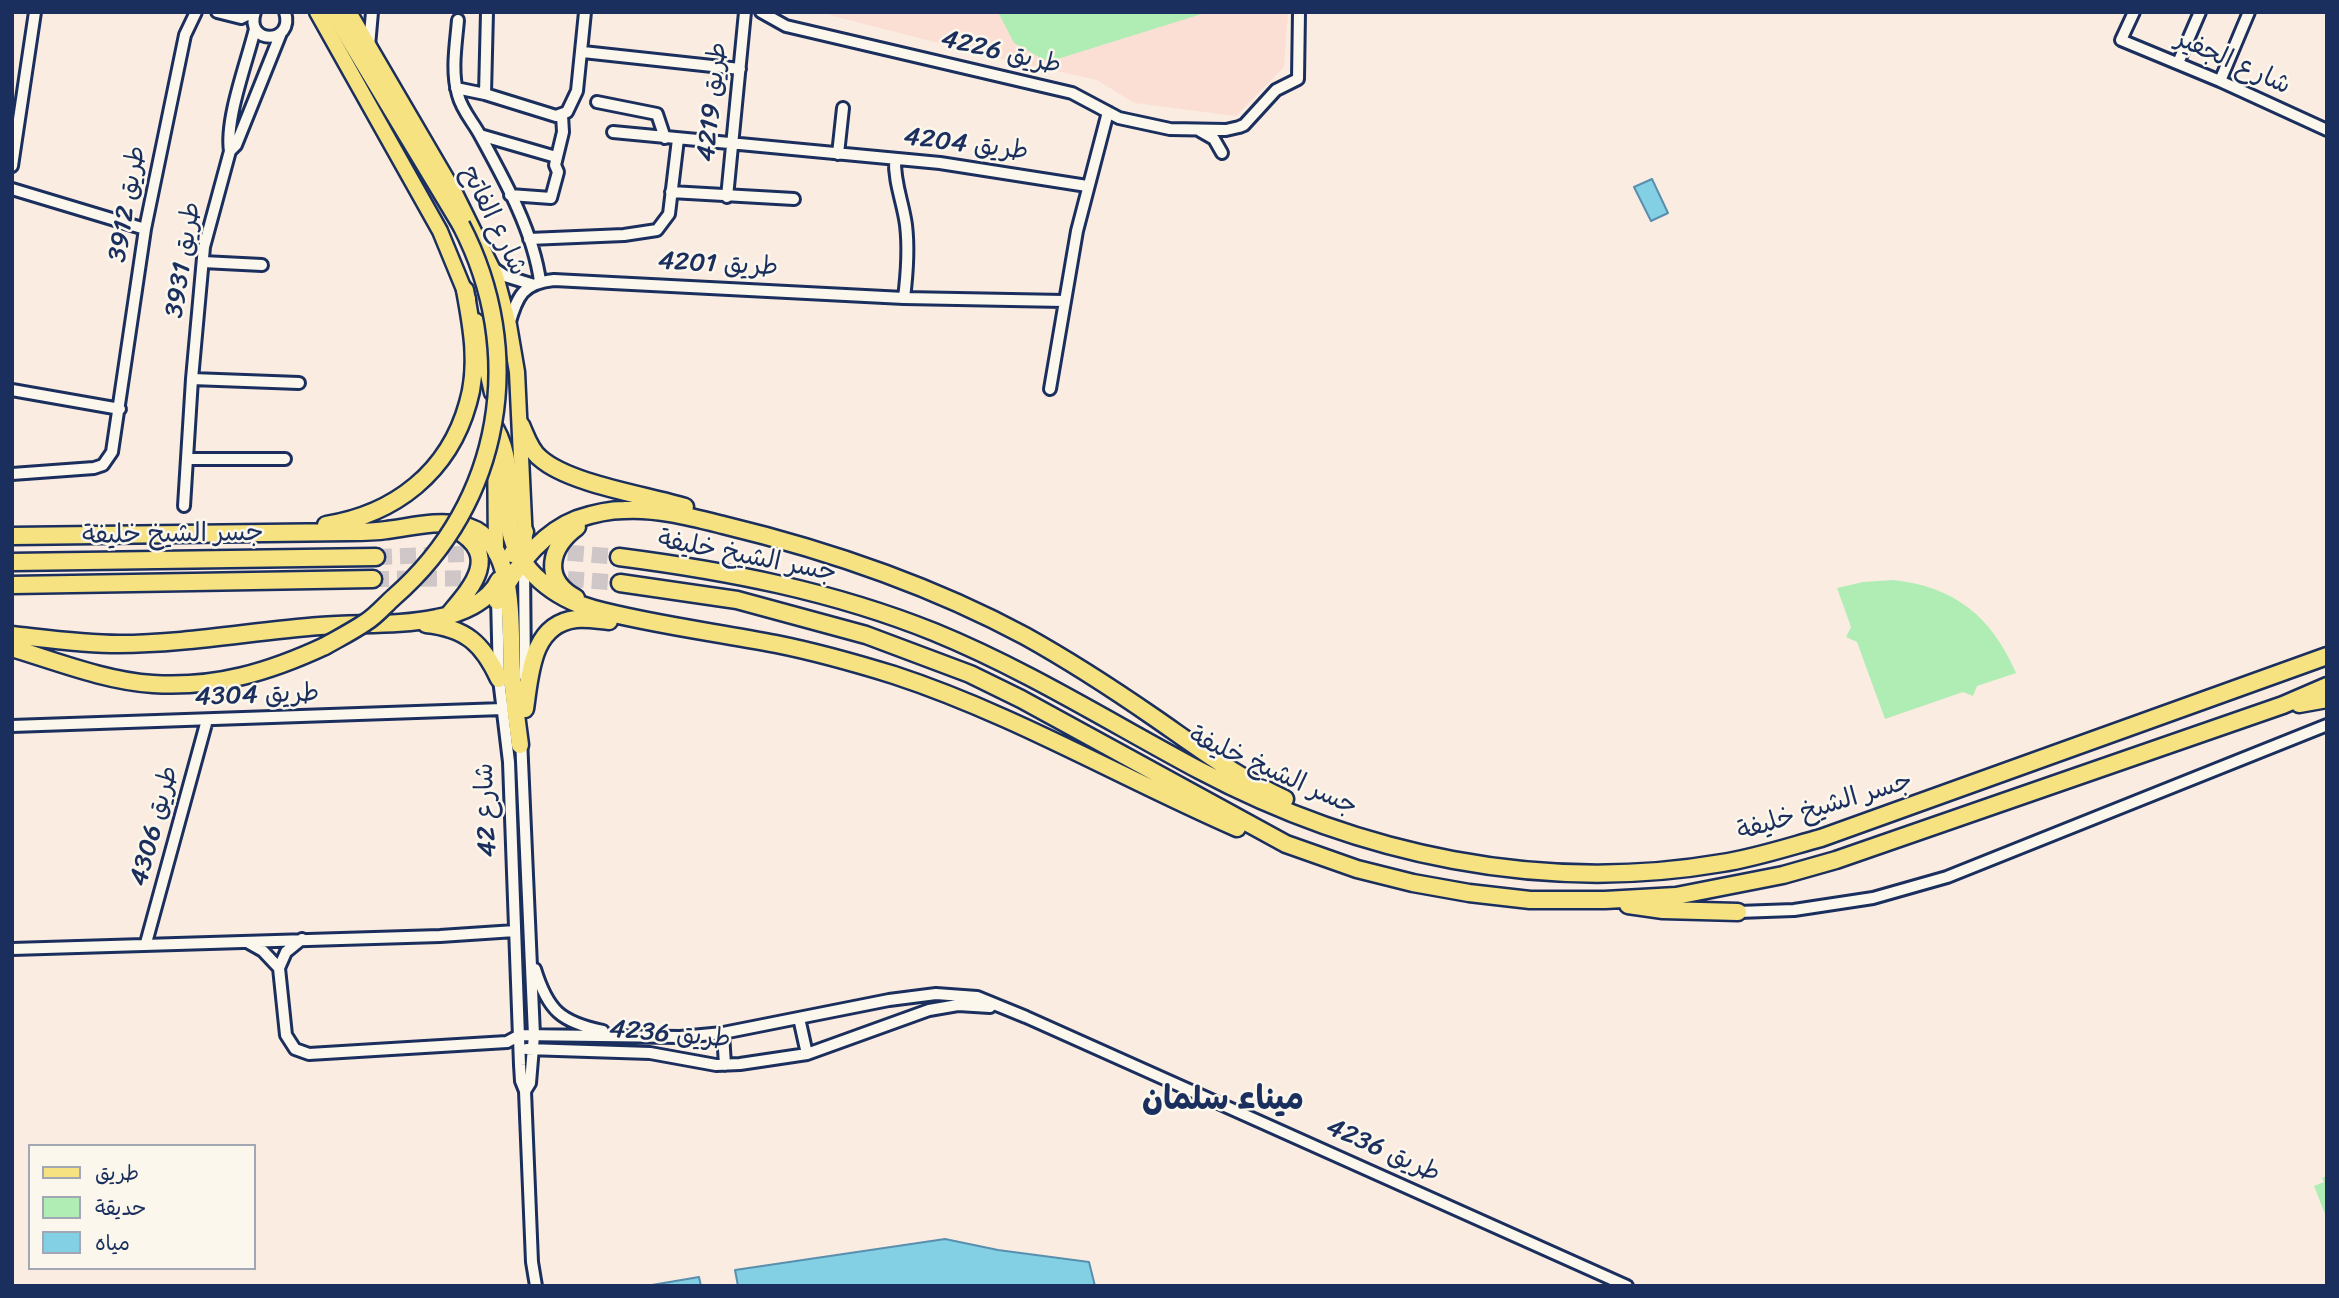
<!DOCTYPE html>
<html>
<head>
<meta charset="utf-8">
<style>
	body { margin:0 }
	#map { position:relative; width:2339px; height:1298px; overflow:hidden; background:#fbece1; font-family:Sriracha,"Playpen Sans Arabic",sans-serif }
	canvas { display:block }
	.frame { position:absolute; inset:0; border:14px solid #1b2f5e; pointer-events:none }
	.legend { position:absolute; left:28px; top:1144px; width:228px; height:126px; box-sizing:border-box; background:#fbf7ec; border:2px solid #a1a7b3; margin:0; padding:9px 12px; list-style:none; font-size:21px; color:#1b2f5e }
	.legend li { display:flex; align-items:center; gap:14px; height:35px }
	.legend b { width:35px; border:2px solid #a1a7b3 }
</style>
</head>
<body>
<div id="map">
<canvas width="2339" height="1298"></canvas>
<div class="frame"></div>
<ul class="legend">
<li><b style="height:9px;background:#f6e281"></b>طريق</li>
<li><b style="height:19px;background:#b0edb4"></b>حديقة</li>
<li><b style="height:19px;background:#83cfe3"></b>مياه</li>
</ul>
</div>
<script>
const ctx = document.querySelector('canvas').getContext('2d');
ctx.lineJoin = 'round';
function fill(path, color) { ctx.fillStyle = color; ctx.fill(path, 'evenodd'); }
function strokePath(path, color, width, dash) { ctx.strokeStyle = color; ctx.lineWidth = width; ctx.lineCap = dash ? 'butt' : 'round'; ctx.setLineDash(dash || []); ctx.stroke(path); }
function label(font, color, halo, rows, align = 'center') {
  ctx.font = font + ' Sriracha,"Playpen Sans Arabic",sans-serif'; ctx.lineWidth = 5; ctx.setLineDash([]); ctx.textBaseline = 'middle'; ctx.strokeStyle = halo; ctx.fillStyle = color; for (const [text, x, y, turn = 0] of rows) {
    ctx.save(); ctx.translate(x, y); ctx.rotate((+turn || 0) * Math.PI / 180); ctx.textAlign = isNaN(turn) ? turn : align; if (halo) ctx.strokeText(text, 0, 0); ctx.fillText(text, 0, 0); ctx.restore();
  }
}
const built = new Path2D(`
	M824 12H1288L1284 67 1236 116 1134 103 1097 80 993 57 833 16Z`);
const green = new Path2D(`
	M998 12H1208L1048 62 1014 43Z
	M1893 580C1954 586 1992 617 2016 673L1977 686 1973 696 1963 692 1885 719 1857 642 1846 637 1851 627 1837 588 1863 582Z
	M2327 1176V1219L2314 1186 2324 1182 2322 1178Z`);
const water = new Path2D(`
	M1652 179 1668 213 1651 221 1634 187Z
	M945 1239 998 1250 1089 1262 1095 1286H738L735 1270Z
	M699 1277 701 1286H646Z`);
const highwayTunnel = new Path2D(`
	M376 557 547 551 619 557
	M544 577 620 583
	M373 579 511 578`);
const minor = new Path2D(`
	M217 12 241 18 253 12
	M255 12C244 45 295 45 285 12
	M761 12 786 26 1072 93 1119 118 1170 129 1226 130 1239 127 1244 125 1276 90 1298 79 1299 12
	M2134 12 2121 40 2220 81 2327 130
	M458 20C456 44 451 71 458 95 462 111 474 123 481 137 505 181 533 231 540 281
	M369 46 372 12
	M583 52 740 69
	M2178 63 2200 12
	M2220 81 2249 12
	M456 88 485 94 556 116 567 112 577 91 585 12
	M485 94 487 12
	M597 102 657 114 665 138
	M1200 131 1214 139 1222 153
	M613 132 940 163 1087 186
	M480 135 556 157
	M230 151 236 145 281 33
	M838 154 843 108
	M895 159C894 183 903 202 906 225 909 250 907 274 904 298
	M12 166 35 12
	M12 189 145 229
	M671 192 794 199
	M510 195 551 198 558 172 555 165 563 132 562 115
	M727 197 745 12
	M529 239 624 235 657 230 669 214 678 139
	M203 262 262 265
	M493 268 505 276 531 284
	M509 325C517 296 523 283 554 280L904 298 1064 301
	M192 379 299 383
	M1050 389 1077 231 1108 112
	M12 390 120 409
	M188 459H285
	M12 474 94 468 103 465 112 452 145 229 185 35 196 12
	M184 506 192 379 204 247 230 151C225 119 247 62 255 29
	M524 563 525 677
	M497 597 499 679 509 762 520 1065 521 1081 525 1091 532 1262 536 1286
	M12 726 503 709
	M521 738 534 1035 530 1083 525 1091
	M1738 912 1794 910 1873 898 1947 877 2327 725
	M302 939 286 952 279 968 286 1035 295 1049 309 1054 507 1042 520 1035 680 1037 723 1033 889 1000 936 994 977 997 1026 1017 1627 1286
	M247 942 263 951 279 968
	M146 943 207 720
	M12 949 440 936 515 931
	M535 969C548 1011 561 1022 603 1031
	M799 1018 807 1054
	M723 1033 725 1065
	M527 1049 650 1053 716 1065 740 1064 807 1054 929 1010 958 1005 990 1007`);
const major = new Path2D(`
	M317 12 440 231 468 299
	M349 12 456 195 496 276 509 325 517 372 525 542
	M476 321 492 393
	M495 431 496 554`);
const highway = new Path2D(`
	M333 12 461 225
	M521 425C526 436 530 450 540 458 569 484 646 495 685 507
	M495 428C512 457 509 497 510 530 518 571 556 599 594 609 654 625 715 632 776 644 816 652 855 663 894 675 1013 714 1122 778 1237 828
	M326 525C395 514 449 472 468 403 479 366 472 327 465 290
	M12 536 349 532C362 532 375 532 387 530 412 527 436 520 461 525 519 535 509 629 512 671 513 696 517 721 520 745
	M512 554 525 532
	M619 557C727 571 832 591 934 632 1027 670 1111 723 1199 770 1359 855 1542 894 1722 863 1755 858 1788 847 1821 838L2327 656
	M12 562 376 557
	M620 583 737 600 866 635 970 674 1021 699 1286 844 1357 869 1413 883 1469 893 1530 900H1605L1676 896 1783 875 1836 860 2283 705 2327 686
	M12 585 373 579
	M576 598C541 579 550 547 577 527
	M497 601C515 568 541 533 577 519 592 514 608 510 624 510 657 508 691 517 723 525 827 550 930 585 1025 636 1070 661 1113 689 1155 718 1197 747 1238 778 1285 799
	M450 613C472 587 500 556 458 531
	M426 624C466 628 483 644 499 679
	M12 635C48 639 83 644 119 644 186 644 253 631 320 626 358 623 400 626 437 618 460 614 489 602 499 580
	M12 648C58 662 106 681 153 684 216 688 269 672 325 646
	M2299 704 2327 699
	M525 709C530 676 531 624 576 619 587 618 598 620 609 621
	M1628 905 1663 910 1738 912`);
const highwayBridge = new Path2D(`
	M325 646C339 638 353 631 366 622 376 616 385 605 394 597 503 502 527 352 461 225`);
const streetNames = [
	["طريق 4226",1001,53,13],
	["شارع الجفير",2233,63,24],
	["طريق 4219",713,102,-84],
	["طريق 4204",966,145,7],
	["طريق 3912",128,204,-80],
	["شارع الفاتح",493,221,64],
	["طريق 3931",184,260,-81],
	["طريق 4201",718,265,3],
	["جسر الشيخ خليفة",173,535,-1],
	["جسر الشيخ خليفة",747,557,11],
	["طريق 4304",257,696,-2],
	["جسر الشيخ خليفة",1273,772,24],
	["جسر الشيخ خليفة",1825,807,-17],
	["شارع 42",487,810,-92],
	["طريق 4306",155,826,-75],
	["طريق 4236",670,1035,5],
	["طريق 4236",1383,1151,24]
];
const districtNames = [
	["ميناء سلمان",1223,1101]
];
fill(built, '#fbdfd4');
fill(green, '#b0edb4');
fill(water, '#83cfe3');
strokePath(water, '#598fae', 2);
strokePath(highwayTunnel, '#cec6c7', 16, [16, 8]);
strokePath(minor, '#1b2f5e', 16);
strokePath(major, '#1b2f5e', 19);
strokePath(highway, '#1b2f5e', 21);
strokePath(minor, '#fbf7ec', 10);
strokePath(major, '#f6e281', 14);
strokePath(highway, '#f6e281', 16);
strokePath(highwayBridge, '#1b2f5e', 21, []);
strokePath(highwayBridge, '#f6e281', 16);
label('26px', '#1b2f5e', '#fbf7ec', streetNames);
label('bold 33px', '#1b2f5e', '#fbf7ec', districtNames);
</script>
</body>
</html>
